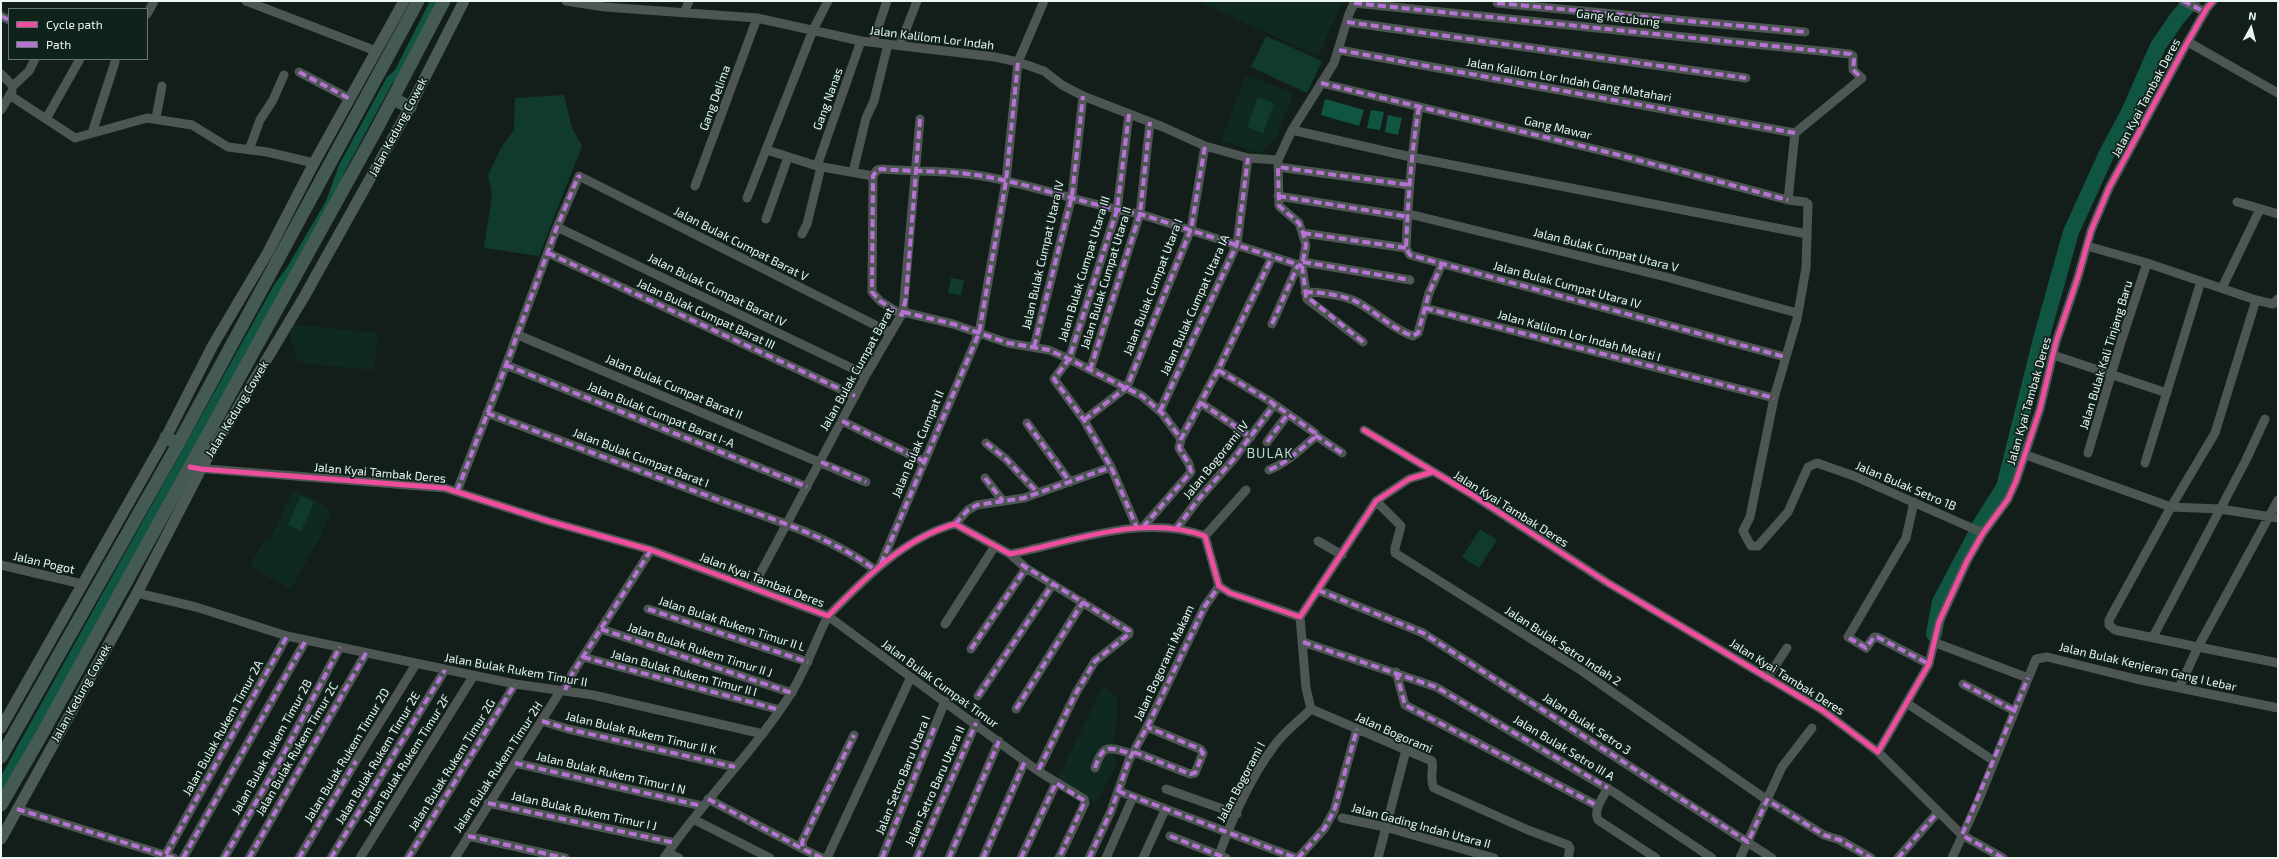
<!DOCTYPE html>
<html>
<head>
<meta charset="utf-8">
<style>
	body { margin:0 }
	#map { position:relative; width:2279px; height:859px; overflow:hidden; background:#131e1b; font-family:"Exo 2",sans-serif }
	canvas { display:block }
	.frame { position:absolute; inset:0; border:2px solid #eaf6f1; pointer-events:none }
	.legend { position:absolute; left:8px; top:8px; width:140px; height:52px; box-sizing:border-box; background:#0f221c; border:1px solid #677771; margin:0; padding:5px 7px; list-style:none; font-size:12px; color:#eaf6f1 }
	.legend li { display:flex; align-items:center; gap:8px; height:20px }
	.legend b { width:20px; border:1px solid #677771 }
	.north { position:absolute; left:2231px; top:8px; width:40px; height:40px; -webkit-text-stroke:3px #0f221c; paint-order:stroke; rotate:7deg; font-size:11px; font-weight:700; line-height:16px; text-align:center; color:#eaf6f1 }
	.north::after { content:''; display:block; margin:auto; width:14px; height:18px; background:#eaf6f1; clip-path:polygon(50% 0,100% 100%,50% 72%,0 100%) }
</style>
</head>
<body>
<div id="map">
<canvas width="2279" height="859"></canvas>
<div class="frame"></div>
<ul class="legend">
<li><b style="height:5px;background:#ef4d9e"></b>Cycle path</li>
<li><b style="height:5px;background:#b673d3"></b>Path</li>
</ul>
<div class="north">N</div>
</div>
<script>
const ctx = document.querySelector('canvas').getContext('2d');
ctx.lineJoin = 'round';
function fill(path, color) { ctx.fillStyle = color; ctx.fill(path, 'evenodd'); }
function strokePath(path, color, width, dash) { ctx.strokeStyle = color; ctx.lineWidth = width; ctx.lineCap = dash ? 'butt' : 'round'; ctx.setLineDash(dash || []); ctx.stroke(path); }
function label(font, color, halo, rows, align = 'center') {
  ctx.font = font + ' "Exo 2",sans-serif'; ctx.lineWidth = 3.5; ctx.setLineDash([]); ctx.textBaseline = 'middle'; ctx.strokeStyle = halo; ctx.fillStyle = color; for (const [text, x, y, turn = 0] of rows) {
    ctx.save(); ctx.translate(x, y); ctx.rotate((+turn || 0) * Math.PI / 180); ctx.textAlign = isNaN(turn) ? turn : align; if (halo) ctx.strokeText(text, 0, 0); ctx.fillText(text, 0, 0); ctx.restore();
  }
}
const built = new Path2D(`
	M1196 1H1343L1318 56Z
	M1246 75 1294 93 1276 137 1260 154 1221 140Z
	M291 324 378 333 374 370 308 364 297 360 290 337Z
	M293 490 315 499 331 511 321 536 291 589 249 567 265 539H270Z
	M1103 686 1117 697V724L1112 748 1117 764 1096 804 1057 780Z`);
const green = new Path2D(`
	M1266 36 1322 61 1307 93 1251 67Z
	M564 95 572 128 582 146 539 256 484 248 492 195 488 175 502 146 514 130 515 98Z
	M1258 97 1274 103 1263 133 1247 127Z
	M951 278 964 280 961 295 948 293Z
	M301 496 314 502 301 531 288 525Z
	M1480 529 1497 540 1479 568 1462 557Z`);
const water = new Path2D(`
	M430 1H440L397 84 393 82 346 169 331 205 1 797V776L274 285 288 266 326 201 339 165 387 77 395 70Z
	M1325 99 1364 110 1359 126 1321 115Z
	M1371 110 1384 112 1380 130 1367 128Z
	M1388 115 1402 118 1398 135 1385 132Z`);
const river = new Path2D(`
	M1979 527 2004 487 2041 339 2071 232 2107 153 2129 112 2158 46 2178 17 2192 1
	M1934 634 1940 602 1977 532`);
const minor = new Path2D(`
	M246 1 376 51
	M566 1 605 7 757 18 861 41 995 57 1018 62 1044 71 1062 85 1083 96 1163 127 1205 146 1248 158 1278 160
	M1355 1 1349 14 1334 63 1292 130 1278 160 1279 206 1299 223 1306 245 1302 266 1307 299 1363 342
	M2183 1 2205 12
	M1354 3 1850 54 1853 56V70L1862 78 1795 133 1788 200 1805 202 1808 204 1806 268 1797 319 1774 398 1750 517 1743 531 1751 546H1758L1788 512 1808 467 1817 463 1854 476 1983 533
	M1497 3 1805 32
	M684 13 689 1
	M147 14 154 1
	M1 16 9 20
	M1347 22 1746 78
	M873 42 887 1
	M2188 42 2278 93
	M900 45 917 1
	M1339 50 1795 133
	M299 72 350 99
	M1 74 13 86 29 71 35 59
	M1321 83 1615 154 1788 200
	M11 96 75 138 147 118 192 125 228 147 267 152 314 163
	M1419 107C1411 154 1408 200 1406 248L1410 255 1785 357
	M1 110 12 91
	M1129 114 1117 210 1069 359 1054 379 1084 420 1111 467 1137 528
	M156 118 162 86
	M46 119 80 59
	M1292 130 1411 157 1807 234
	M92 133 115 62
	M249 150 260 120 273 100 284 75
	M767 150 817 166 873 176
	M817 166 861 41
	M1278 167 1409 185
	M853 172 866 118 874 101 888 44
	M695 186 757 18
	M1278 196 1409 217
	M747 198 813 30 828 1
	M2237 202 2278 214
	M1409 214 1666 277 1797 313
	M766 219 788 157
	M557 227 866 375
	M1303 233 1406 248
	M802 234 807 224 821 167
	M2087 246 2147 263 2256 300 2273 304 2278 299
	M548 253 855 396
	M1303 262 1410 280
	M2222 288 2260 209
	M1305 292C1320 292 1343 295 1357 302 1376 312 1392 329 1413 336L1418 333 1429 293 1442 264
	M2256 300 2215 433 2171 507 2109 620V625L2115 630 2198 647 2278 500
	M1425 308 1774 398
	M903 312 953 324 1008 343 1049 350 1069 359 1142 396 1162 413 1181 439
	M902 315 880 301 872 292 873 176 877 170 881 169C914 172 949 170 982 176 1035 185 1087 205 1140 214L1302 266
	M1272 324 1298 265
	M518 335 866 482
	M1034 347 1072 196 1083 96
	M2053 355 2167 393
	M506 365 807 487
	M1090 370 1140 214 1150 122
	M1218 370 1268 400 1315 433 1314 438C1299 450 1287 463 1269 470
	M1201 403 1251 437
	M1160 411 1237 244 1248 158
	M487 413C562 441 637 470 711 497 767 518 826 534 874 569
	M1084 420 1127 387 1191 229 1205 146
	M842 421 923 461
	M1027 423 1070 482
	M1364 430 1471 494 1608 583 1822 710 1878 752 1929 664 1939 622 1967 561 1983 533 2008 499 2016 481 2040 409 2056 342 2078 277 2091 231 2109 188 2182 52 2207 8 2213 1
	M1315 435 1342 453
	M1267 442 1288 414
	M986 443 1006 459 1037 492
	M2088 453 2121 342 2147 263
	M2026 455 2171 507 2220 509 2278 518
	M2145 463 2201 281
	M195 468 445 488 548 521 651 550 828 616C864 579 904 538 955 524L1010 554C1072 542 1142 513 1205 536L1219 586 1230 593 1300 617 1376 501 1409 479 1432 472
	M985 478 1003 501
	M457 491 500 381 557 227 579 176 891 333
	M1376 501 1401 526 1395 548V553L1582 671 1767 800 1824 835 1840 840 1871 858
	M1914 502 1906 538 1848 637 1866 648 1874 637H1877L1929 664
	M955 524 968 510 977 505 1024 498 1111 467
	M1143 527 1191 472 1189 464 1179 448 1181 439 1218 370 1272 257
	M1176 529 1197 501 1233 460 1274 405
	M1205 536 1246 490
	M1318 541 1342 555
	M1010 554 1026 568 1129 631V634L1095 661 1076 693 1038 771
	M1 565 82 584
	M880 566 979 333 1006 181 1018 62 1044 1
	M753 587 866 375 903 312 920 119
	M1318 590 1423 633 1772 858
	M137 593 196 607 287 636 515 684 593 695 763 734
	M648 609 808 662
	M1300 617 1306 688 1311 709 1432 761C1434 770 1429 779 1434 788L1528 830 1568 845 1570 848 1568 858
	M945 624 995 546
	M601 629 792 693
	M2153 637 2246 460 2265 419
	M1303 642 1436 687 1615 793 1712 858
	M1936 643 2028 678
	M971 649 1026 568
	M583 657 780 710
	M1396 672 1405 705 1598 806
	M1767 678 1787 648
	M1963 684 2015 711
	M2179 688 2198 647 2278 663
	M565 690 572 674 651 550
	M978 696 1053 584
	M1908 704 1994 761
	M1016 709 1083 602
	M542 721 568 729 735 767
	M1134 752 1190 774 1195 773 1203 753 1200 749 1147 727
	M1878 752 1962 835 2003 858
	M515 763 702 806
	M1095 768C1103 743 1109 747 1132 754
	M1608 788C1603 797 1593 810 1598 820L1656 858
	M1166 789 1237 814
	M1118 791 1296 858
	M708 799 803 849
	M488 803 675 843
	M17 809 174 858
	M1342 818 1385 827 1494 858
	M693 819 770 858
	M468 836 565 858
	M1170 836 1226 858
	M668 853 679 858
	M166 854 287 636
	M1219 855C1232 819 1251 777 1274 746 1284 732 1299 721 1311 709
	M183 858 306 640
	M224 858 283 755 340 647
	M249 858 366 653
	M299 858 356 761 416 664
	M331 858 445 670
	M360 858 474 675
	M408 858 515 684
	M455 858 561 690
	M664 858C702 802 751 755 788 698 805 673 814 643 828 616L1038 771 1084 799 1085 803 1059 858
	M822 858 803 849 802 842 854 735
	M827 858 910 679
	M882 858 945 701
	M917 858 976 723
	M949 858 999 741
	M983 858 1025 761
	M1021 858 1056 783
	M1089 858 1111 811 1129 760 1147 727 1205 606 1219 586
	M1106 858 1133 797
	M1143 858 1165 810
	M1298 858 1324 829 1334 811 1357 729
	M1378 858 1406 750
	M1740 858 1782 767 1812 728
	M1898 858 1937 813
	M1952 858 1977 804 2036 659 2047 657 2136 679 2278 708`);
const major = new Path2D(`
	M1 728 166 437 213 345 268 252 314 163 404 1
	M1 839 137 593 201 469 304 297 410 107 464 1`);
const highway = new Path2D(`
	M393 99 410 107
	M166 437 178 444
	M1 757 178 444 418 1
	M1 805 41 736 375 132 444 1`);
const quiet = new Path2D(`
	M2183 1 2205 12
	M1354 3 1850 54 1854 60 1853 70 1862 78
	M1497 3 1805 32
	M1 16 9 20
	M1347 22 1746 78
	M1339 50 1795 133
	M299 72 350 99
	M1321 83 1615 154 1788 200
	M1419 107C1411 154 1408 200 1406 248L1410 255 1785 357
	M1129 114 1117 210 1069 359 1054 379 1084 420 1111 467 1137 528
	M920 119 906 297 902 315 880 301 872 292 873 176 877 170 881 169C914 172 949 170 982 176 1035 185 1087 205 1140 214L1302 266
	M1278 196 1409 217
	M1303 233 1406 248
	M548 253 855 396
	M1303 262 1410 280
	M1305 292C1320 292 1343 295 1357 302 1376 312 1392 329 1413 336L1418 333 1429 293 1442 264
	M1425 308 1774 398
	M903 312 953 324 1008 343 1049 350 1069 359 1142 396 1162 413 1181 439
	M1272 324 1298 265
	M1363 342 1306 296 1302 266 1306 245 1303 233 1299 223 1279 206 1278 167 1409 185
	M1034 347 1072 196 1083 96
	M506 365 807 487
	M1090 370 1140 214 1150 122
	M1218 370 1268 400 1315 433 1314 438C1299 450 1287 463 1269 470
	M1201 403 1251 437
	M1160 411 1237 244 1248 158
	M487 413C562 441 637 470 711 497 767 518 826 534 874 569
	M1084 420 1127 387 1191 229 1205 146
	M842 421 923 461
	M1027 423 1070 482
	M1315 435 1342 453
	M1267 442 1288 414
	M986 443 1006 459 1037 492
	M821 462 866 482
	M985 478 1003 501
	M457 491 500 381 557 227 578 177 581 176
	M955 524 968 510 977 505 1024 498 1111 467
	M1143 527 1191 472 1189 464 1179 448 1181 439 1218 370 1272 257
	M1176 529 1197 501 1233 460 1274 405
	M881 564 979 333 1006 181 1018 62
	M1021 564 1129 631V634L1095 661 1076 693 1038 771
	M1318 590 1423 633 1748 842 1767 800 1824 835 1840 840 1871 858
	M648 609 808 662
	M601 629 792 693
	M1849 638 1866 648 1874 637H1877L1929 664
	M1303 642 1436 687 1608 788
	M971 649 1026 568
	M583 657 780 710
	M1396 672 1405 705 1598 806
	M1963 684 2015 711
	M565 690 572 674 651 550
	M978 696 1053 584
	M1016 709 1083 602
	M542 721 568 729 735 767
	M1134 752 1190 774 1195 773 1203 753 1200 749 1147 727
	M515 763 702 806
	M1095 768C1103 743 1109 747 1132 754
	M1118 791 1296 858
	M708 799 803 849
	M488 803 675 843
	M17 809 174 858
	M468 836 565 858
	M1170 836 1226 858
	M166 854 287 636
	M183 858 306 640
	M224 858 283 755 340 647
	M249 858 366 653
	M299 858 356 761
	M331 858 445 670
	M408 858 515 684
	M822 858 803 849 802 842 854 735
	M882 858 935 726
	M917 858 976 723
	M949 858 999 741
	M983 858 1025 761
	M1021 858 1056 783 1085 801 1059 858
	M1089 858 1111 811 1129 760 1147 727 1205 606 1219 586
	M1298 858 1324 829 1334 811 1357 729
	M1898 858 1937 813
	M2003 858 1962 835 2028 678`);
const cycleway = new Path2D(`
	M1364 430 1471 494 1608 583 1822 710 1878 752 1929 664 1939 622 1967 561 1983 533 2008 499 2016 481 2040 409 2056 342 2078 277 2091 231 2109 188 2182 52 2207 8 2213 1
	M190 467 201 469 445 488 548 521 651 550 828 616C864 579 904 538 955 524L1010 554C1072 542 1142 513 1205 536L1219 586 1230 593 1300 617 1376 501 1409 479 1432 472`);
const streetNames = [
	["Gang Kecubung",1618,18,6],
	["Jalan Kalilom Lor Indah",932,38,7],
	["Jalan Kalilom Lor Indah Gang Matahari",1569,80,10],
	["Gang Delima",715,98,-70],
	["Jalan Kyai Tambak Deres",2146,98,-62],
	["Gang Nanas",828,99,-70],
	["Jalan Kedung Cowek",398,127,-62],
	["Gang Mawar",1558,128,13],
	["Jalan Bulak Cumpat Barat V",741,244,27],
	["Jalan Bulak Cumpat Utara V",1606,250,14],
	["Jalan Bulak Cumpat Utara IV",1043,255,-77],
	["Jalan Bulak Cumpat Utara III",1084,269,-73],
	["Jalan Bulak Cumpat Utara II",1106,278,-73],
	["Jalan Bulak Cumpat Utara IV",1567,285,15],
	["Jalan Bulak Cumpat Utara I",1153,287,-69],
	["Jalan Bulak Cumpat Barat IV",717,290,26],
	["Jalan Bulak Cumpat Utara IA",1195,305,-66],
	["Jalan Bulak Cumpat Barat III",706,314,25],
	["Jalan Kalilom Lor Indah Melati I",1579,336,15],
	["Jalan Bulak Kali Tinjang Baru",2106,355,-73],
	["Jalan Bulak Cumpat Barat",857,369,-61],
	["Jalan Bulak Cumpat Barat II",674,387,23],
	["Jalan Kyai Tambak Deres",2029,401,-74],
	["Jalan Kedung Cowek",237,409,-59],
	["Jalan Bulak Cumpat Barat I-A",661,415,22],
	["Jalan Bulak Cumpat II",918,444,-67],
	["Jalan Bulak Cumpat Barat I",641,458,21],
	["Jalan Bogorami IV",1216,460,-51],
	["Jalan Kyai Tambak Deres",380,473,5],
	["Jalan Bulak Setro 1B",1906,486,23],
	["Jalan Kyai Tambak Deres",1511,509,32],
	["Jalan Pogot",44,563,13],
	["Jalan Kyai Tambak Deres",762,580,21],
	["Jalan Bulak Rukem Timur II L",732,624,18],
	["Jalan Bulak Setro Indah 2",1563,646,33],
	["Jalan Bulak Rukem Timur II J",700,650,18],
	["Jalan Bogorami Makam",1164,663,-65],
	["Jalan Bulak Kenjeran Gang I Lebar",2148,667,13],
	["Jalan Bulak Rukem Timur II",516,670,10],
	["Jalan Bulak Rukem Timur II I",684,673,15],
	["Jalan Kyai Tambak Deres",1787,677,32],
	["Jalan Bulak Cumpat Timur",940,684,36],
	["Jalan Kedung Cowek",81,693,-61],
	["Jalan Bulak Setro 3",1587,724,33],
	["Jalan Bulak Rukem Timur 2A",223,728,-61],
	["Jalan Bulak Rukem Timur II K",641,733,13],
	["Jalan Bogorami",1394,733,24],
	["Jalan Bulak Rukem Timur 2B",272,747,-61],
	["Jalan Bulak Setro III A",1564,748,31],
	["Jalan Bulak Rukem Timur 2C",297,749,-60],
	["Jalan Bulak Rukem Timur 2D",347,755,-59],
	["Jalan Bulak Rukem Timur 2E",378,758,-59],
	["Jalan Bulak Rukem Timur 2F",407,760,-58],
	["Jalan Bulak Rukem Timur 2G",452,765,-58],
	["Jalan Bulak Rukem Timur 2H",498,767,-57],
	["Jalan Bulak Rukem Timur I N",611,773,13],
	["Jalan Setro Baru Utara I",903,775,-68],
	["Jalan Bogorami I",1241,782,-62],
	["Jalan Setro Baru Utara II",935,786,-66],
	["Jalan Bulak Rukem Timur I J",584,811,12],
	["Jalan Gading Indah Utara II",1421,826,15]
];
const quarterNames = [
	["BULAK",1270,453]
];
fill(built, '#0f2820');
fill(green, '#113a2e');
fill(water, '#105442');
strokePath(river, '#105442', 16);
strokePath(minor, '#4e5653', 9);
strokePath(major, '#4c5b56', 11);
strokePath(highway, '#465a54', 13);
strokePath(quiet, '#b673d3', 4, [8, 4]);
strokePath(cycleway, '#ef4d9e', 5);
label('12px', '#eaf6f1', '#0f221c', streetNames);
ctx.letterSpacing = '1px';
label('14px', '#bed6cd', '#0f221c', quarterNames);
ctx.letterSpacing = '0px';
</script>
</body>
</html>
